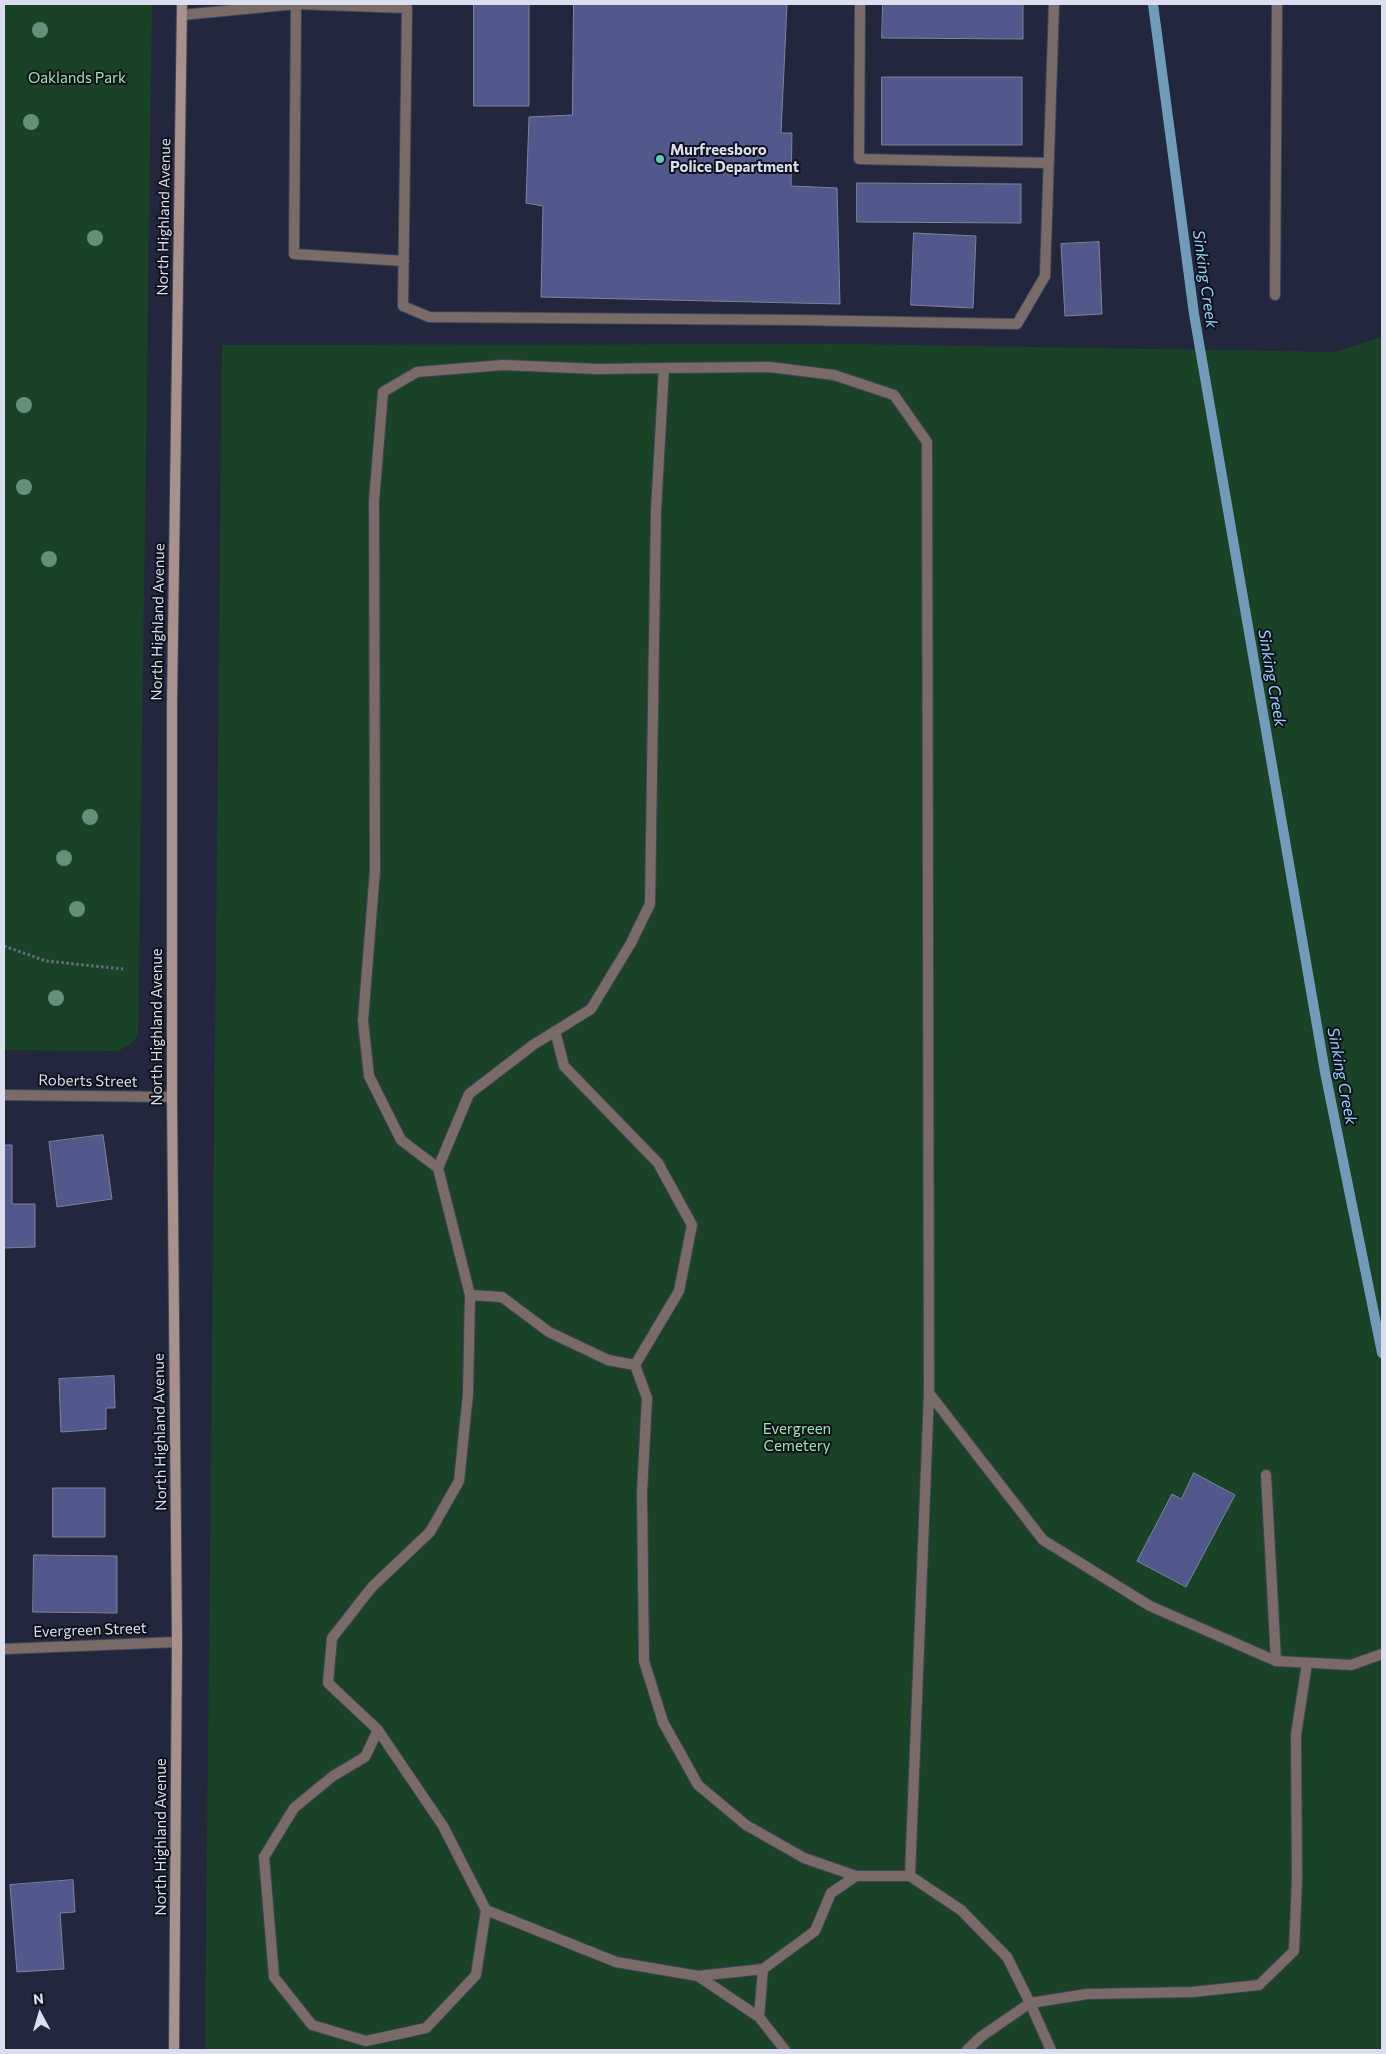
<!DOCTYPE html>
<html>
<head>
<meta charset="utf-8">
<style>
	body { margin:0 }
	#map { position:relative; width:1386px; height:2054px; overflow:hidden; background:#23273e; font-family:Commissioner,sans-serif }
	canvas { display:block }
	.frame { position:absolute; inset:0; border:5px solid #dbdeee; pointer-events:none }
	.north { position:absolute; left:15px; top:1989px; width:50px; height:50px; -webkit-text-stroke:4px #0f111b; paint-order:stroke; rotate:354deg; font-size:14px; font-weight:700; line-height:20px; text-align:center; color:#dbdeee }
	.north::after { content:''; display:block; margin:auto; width:18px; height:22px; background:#dbdeee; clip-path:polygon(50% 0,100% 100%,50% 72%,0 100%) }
</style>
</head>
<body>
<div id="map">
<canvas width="1386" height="2054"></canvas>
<div class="frame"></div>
<div class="north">N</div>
</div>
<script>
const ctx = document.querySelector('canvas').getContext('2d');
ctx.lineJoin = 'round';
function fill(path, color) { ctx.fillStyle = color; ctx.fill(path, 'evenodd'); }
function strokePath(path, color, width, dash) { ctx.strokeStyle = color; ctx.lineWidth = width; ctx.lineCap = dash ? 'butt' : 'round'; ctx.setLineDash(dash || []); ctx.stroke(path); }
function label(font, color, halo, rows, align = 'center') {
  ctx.font = font + ' Commissioner,sans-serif'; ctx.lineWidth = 4; ctx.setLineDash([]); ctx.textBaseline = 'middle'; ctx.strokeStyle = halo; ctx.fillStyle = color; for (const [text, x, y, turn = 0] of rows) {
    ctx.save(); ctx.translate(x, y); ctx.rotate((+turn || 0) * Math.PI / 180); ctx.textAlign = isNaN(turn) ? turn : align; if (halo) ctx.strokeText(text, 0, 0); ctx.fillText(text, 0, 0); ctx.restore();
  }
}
const green = new Path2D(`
	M4 4H152L138 1035 131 1044 118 1051 4 1050Z
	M1382 337V2050H205L222 345 853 344 1335 352Z`);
const stream = new Path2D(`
	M1153 4 1194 314 1325 1072 1382 1353`);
const building = new Path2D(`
	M474 4H529V106H474Z
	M574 4H787L781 133H792L791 186 837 188 840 304 541 297 543 206 526 203 529 117 572 115Z
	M883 4H1023V39L882 38Z
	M882 77H1022V145H882Z
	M857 183 1021 184V223L857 222Z
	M914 233 976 236 973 308 911 305Z
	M1099 242 1102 314 1065 316 1061 244Z
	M103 1135 112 1199 57 1207 49 1142Z
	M4 1145H12V1204H35V1247L4 1248Z
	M114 1376 115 1408H106V1429L61 1432 59 1379Z
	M1194 1473 1235 1495 1186 1587 1137 1561 1172 1494 1181 1499Z
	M53 1488H105V1537H53Z
	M34 1555 117 1556V1613L33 1612Z
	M73 1880 75 1912 60 1913 64 1969 17 1972 10 1885Z`);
const path = new Path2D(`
	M4 946 46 961 123 969`);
const lane = new Path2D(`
	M296 4 294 254 404 261
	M860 4 859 159 1049 163
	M182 15 296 4 407 8 403 306 429 317 798 320 1017 324 1045 276 1054 4
	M1275 295 1277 4
	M1266 1475 1276 1661`);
const street = new Path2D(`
	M555 1031 564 1066 658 1163 692 1225 679 1291 635 1365 608 1360 549 1332 502 1297 470 1295 438 1168 469 1094 533 1045 591 1009 631 943 650 904 656 511 664 368 770 367 834 375 894 395 927 442 929 1393 1043 1540 1150 1606 1276 1661 1351 1665 1382 1654
	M4 1095 172 1097
	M438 1168 401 1140 369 1076 363 1021 375 870 374 501 383 392 417 372 503 365 598 369 664 368
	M635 1365 647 1398 642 1493 644 1661 663 1722 698 1785 746 1825 804 1858 856 1876H910L929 1393
	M4 1649 177 1642
	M378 1730 365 1757 333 1776 294 1808 264 1857 274 1977 312 2025 366 2041 426 2028 476 1975 486 1910 443 1826 378 1730 328 1683 332 1638 372 1587 430 1532 459 1481 468 1394 470 1295
	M910 1876 961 1910 1007 1957 1030 2003 1087 1994 1192 1992 1259 1985 1294 1951 1297 1879 1296 1735 1307 1663
	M486 1910 616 1962 698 1976 763 1969 815 1931 831 1893 856 1876
	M698 1976 759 2017 785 2050
	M759 2017 763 1969
	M967 2050 982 2036 1030 2003 1051 2050`);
const secondary = new Path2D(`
	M174 2050 177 1642 172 1097V704L182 4`);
const trees = [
	[40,30],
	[31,122],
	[95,238],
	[24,405],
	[24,487],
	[49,559],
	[90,817],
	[64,858],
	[77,909],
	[56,998]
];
const markers = [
	[660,159,5,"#5bcebb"]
];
const parkNames = [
	["Oaklands Park",77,78],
	["Evergreen",797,1429],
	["Cemetery",797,1446]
];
const poiNames = [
	["Murfreesboro",670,150],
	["Police Department",670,167]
];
const streetNames = [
	["North Highland Avenue",164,217,-89],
	["North Highland Avenue",158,622,-89],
	["North Highland Avenue",157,1027,-90],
	["Roberts Street",88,1081,1],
	["North Highland Avenue",160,1432,-91],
	["Evergreen Street",90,1630,-2],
	["North Highland Avenue",161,1837,-90]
];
const waterNames = [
	["Sinking Creek",1205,279,82],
	["Sinking Creek",1272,678,80],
	["Sinking Creek",1342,1076,79]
];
fill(green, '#1a4226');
strokePath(stream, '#719cb9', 10);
fill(building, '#51588b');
strokePath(building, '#7d839f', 1);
strokePath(lane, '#40445a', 12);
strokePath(street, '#40445a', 12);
strokePath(secondary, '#40445a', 12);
strokePath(path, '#6a6d82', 3, [2.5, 2.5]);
strokePath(lane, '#7a6b68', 10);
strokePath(street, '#7a6b68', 10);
strokePath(secondary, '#a8908c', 10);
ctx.fillStyle = '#64907a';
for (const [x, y] of trees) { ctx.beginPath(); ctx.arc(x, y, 8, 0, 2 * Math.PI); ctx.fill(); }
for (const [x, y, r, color] of markers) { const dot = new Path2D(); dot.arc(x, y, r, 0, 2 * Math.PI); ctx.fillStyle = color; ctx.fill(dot); strokePath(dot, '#0f111b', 2); }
label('15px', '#99e6ab', '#0f111b', parkNames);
label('bold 15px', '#dbdeee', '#0f111b', poiNames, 'left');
label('15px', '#dbdeee', '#0f111b', streetNames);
label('italic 16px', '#90d4fc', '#0f111b', waterNames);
</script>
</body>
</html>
